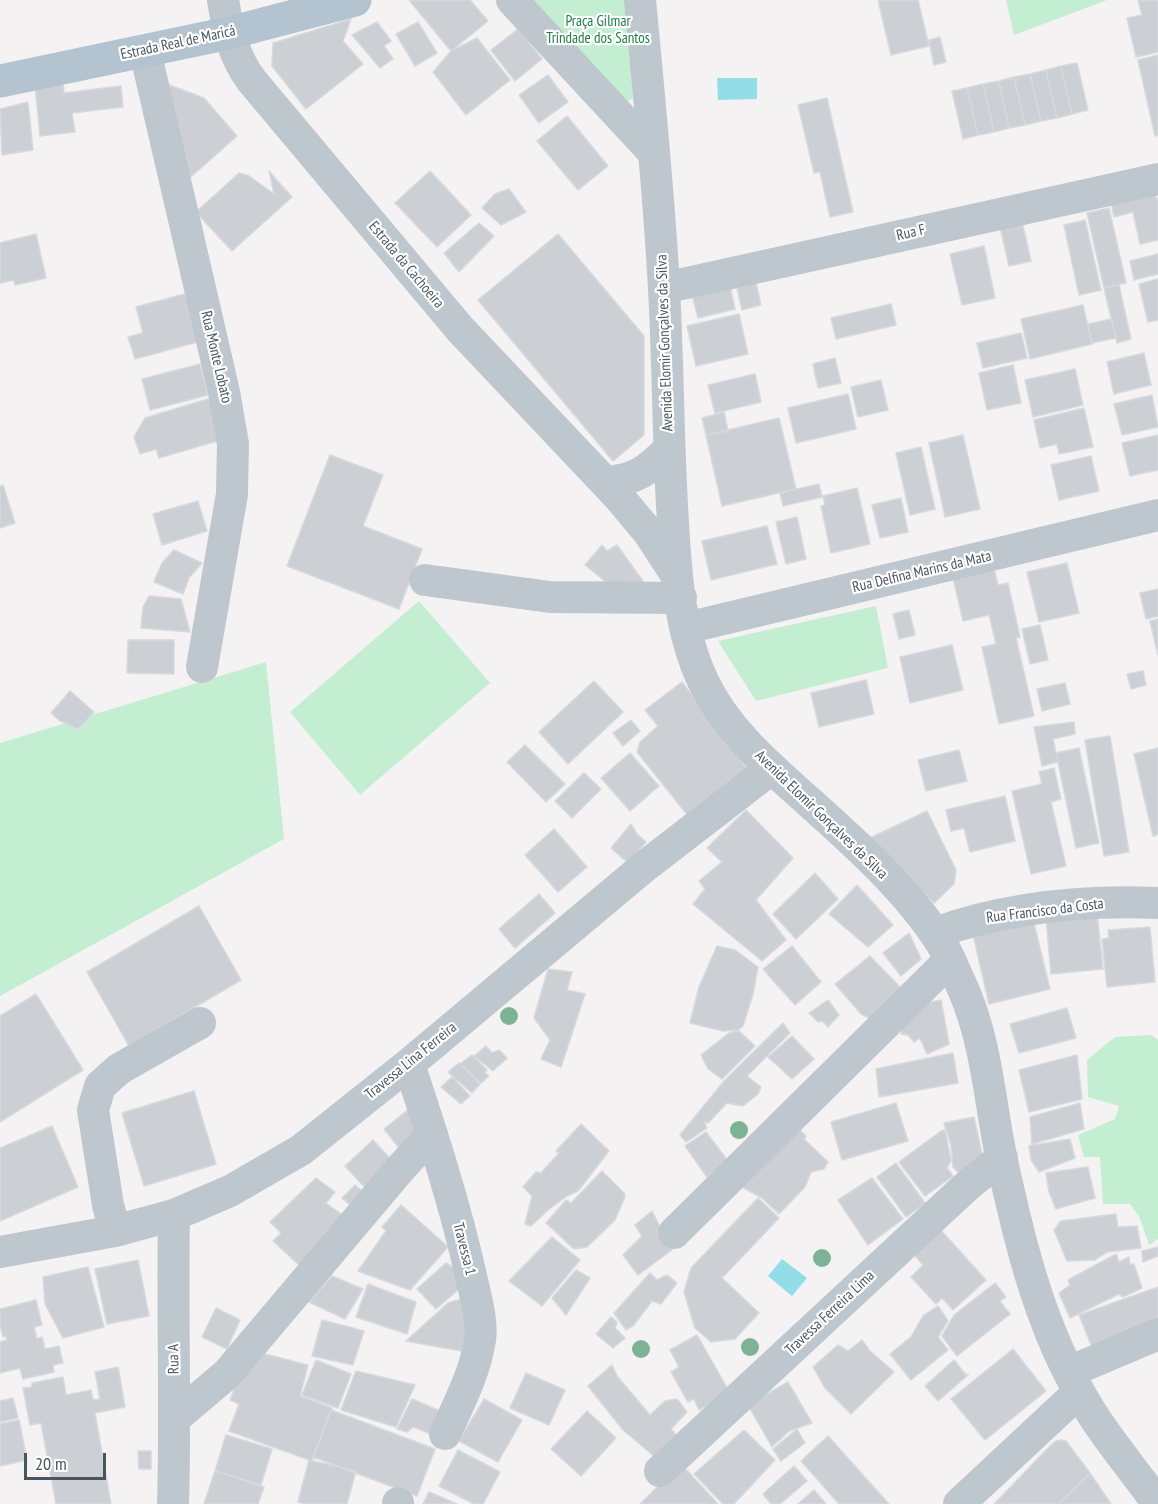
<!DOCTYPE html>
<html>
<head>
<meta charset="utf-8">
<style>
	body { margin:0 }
	#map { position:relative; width:1158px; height:1504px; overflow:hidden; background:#f4f2f2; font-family:"PT Sans Narrow",sans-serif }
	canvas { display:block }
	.scale { position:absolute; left:24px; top:1453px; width:82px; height:27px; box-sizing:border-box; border:3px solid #4a565f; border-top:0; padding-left:8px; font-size:18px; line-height:21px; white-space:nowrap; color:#4a565f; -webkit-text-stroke:4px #fff; paint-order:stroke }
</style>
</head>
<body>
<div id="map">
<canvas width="1158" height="1504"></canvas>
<div class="scale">20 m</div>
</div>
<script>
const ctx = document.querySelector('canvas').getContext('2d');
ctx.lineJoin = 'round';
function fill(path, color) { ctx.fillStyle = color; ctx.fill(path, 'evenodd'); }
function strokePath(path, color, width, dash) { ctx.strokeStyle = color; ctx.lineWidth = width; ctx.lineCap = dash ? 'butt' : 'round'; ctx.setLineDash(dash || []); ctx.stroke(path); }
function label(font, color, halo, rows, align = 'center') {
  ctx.font = font + ' "PT Sans Narrow",sans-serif'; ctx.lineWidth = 4.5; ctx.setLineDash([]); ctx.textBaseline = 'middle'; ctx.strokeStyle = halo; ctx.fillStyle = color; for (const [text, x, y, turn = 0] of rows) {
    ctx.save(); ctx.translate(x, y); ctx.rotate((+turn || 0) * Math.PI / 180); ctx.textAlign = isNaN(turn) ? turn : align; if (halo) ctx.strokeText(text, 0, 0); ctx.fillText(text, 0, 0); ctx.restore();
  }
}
const green = new Path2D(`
	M528 0H627L633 98 625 103Z
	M1006 0H1107L1014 35Z
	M419 601 490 683 360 795 290 712Z
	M876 606 888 668 756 701 718 641Z
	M266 662 284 839 0 996V743Z
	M1151 1035 1158 1040V1239L1149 1245 1140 1218 1130 1204H1103L1100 1157H1084L1078 1135 1115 1119 1119 1106 1088 1097 1087 1060 1115 1037Z`);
const water = new Path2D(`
	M717 78H757V99L718 100Z
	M782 1259 807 1278 792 1296 768 1276Z`);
const building = new Path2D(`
	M409 0H470L488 21 451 51Z
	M878 0H918L929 46 891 55Z
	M1138 0H1158V52L1136 57 1127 18 1142 15Z
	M351 19 343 41 363 64 306 109 272 66 273 43Z
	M377 22 391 41 384 46 393 59 380 68 352 35Z
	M418 22 437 53 415 66 396 34Z
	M518 29 542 59 515 81 491 50Z
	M940 37 946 62 934 65 929 40Z
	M477 38 510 80 466 115 433 72 451 51Z
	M1158 55V135L1155 136 1138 60Z
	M1077 63 1088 110 1072 114 1061 66Z
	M1061 66 1072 114 1057 118 1046 70Z
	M1046 70 1057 118 1041 121 1030 74Z
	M1030 74 1041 121 1025 125 1014 77Z
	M548 75 568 102 539 123 519 95Z
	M1014 77 1025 125 1009 128 999 81Z
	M999 81 1009 128 994 132 983 84Z
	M63 82 64 93 121 86 123 107 72 113 75 132 40 136 35 85Z
	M164 83 204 98 237 136 184 183Z
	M983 84 994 132 978 135 967 88Z
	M967 88 978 135 963 139 952 91Z
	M827 98 853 212 830 217 820 172 814 173 798 105Z
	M28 102 33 150 2 155 0 109Z
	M567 116 608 166 578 190 537 141Z
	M269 171 292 197 232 251 196 212 239 173 249 176 274 194Z
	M430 171 471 215 437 247 395 203Z
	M1153 186 1156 199 1158 198V240L1140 244 1133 212 1114 217 1110 196Z
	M509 189 526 212 501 225 482 208 495 194Z
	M1109 208 1126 283 1104 288 1087 213Z
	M1020 213 1031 261 1009 266 998 218Z
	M1085 220 1101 290 1079 295 1064 225Z
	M479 223 494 236 459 272 444 253Z
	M36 234 46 278 15 285 14 280 0 283V243Z
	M558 234 644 336V435L613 461 478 300Z
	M984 246 995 298 962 305 950 254Z
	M1158 254V274L1134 280 1130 261Z
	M1158 279V320L1148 322 1139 284Z
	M729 282 735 309 698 318 691 291Z
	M756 283 761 305 742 310 737 288Z
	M1119 285 1131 339 1117 343 1104 288Z
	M188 293 201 341 135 359 128 337 143 333 136 307Z
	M891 304 896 325 836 339 831 318Z
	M1083 305 1092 344 1030 359 1021 319Z
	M739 314 748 354 696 366 687 326Z
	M1111 319 1116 338 1092 343 1088 324Z
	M1021 333 1027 358 983 368 977 343Z
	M1144 353 1151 385 1114 394 1107 362Z
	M835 358 841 383 818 388 813 364Z
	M200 364 208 395 150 410 142 379Z
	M1013 365 1021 403 987 410 979 373Z
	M1075 369 1083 405 1033 417 1025 380Z
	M755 374 761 402 715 413 708 385Z
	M881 380 888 410 858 417 851 387Z
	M848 394 856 429 796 443 788 408Z
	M1152 395 1158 427 1122 435 1114 404Z
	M211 398 224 439 159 458 156 449 140 454 134 437 145 418Z
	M1084 408 1093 447 1059 454 1057 444 1040 448 1034 420Z
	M724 412 728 431 706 435 702 418Z
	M779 418 796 489 722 506 706 435Z
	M963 435 980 509 945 517 929 443Z
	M1158 435V470L1130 476 1122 443Z
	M921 447 935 509 910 515 896 453Z
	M330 455 383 475 363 526 422 549 399 609 287 566Z
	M1091 456 1099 491 1059 500 1051 465Z
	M819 484 822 497 783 506 780 493Z
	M3 485 15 523 0 528V486Z
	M857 488 870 544 831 553 821 506 825 505 823 496Z
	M901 498 908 532 880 538 872 505Z
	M198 501 207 531 162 545 153 514Z
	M797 517 806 559 786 564 776 522Z
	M767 526 777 564 711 580 702 541Z
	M602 545 607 551 617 545 645 584 607 583 585 565Z
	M174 550 202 563 189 578 183 594 154 582 162 563Z
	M1067 563 1079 613 1039 622 1027 572Z
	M993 564 998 585 1008 583 1020 637 1016 638 1034 716 999 724 982 647 996 644 989 615 963 621 952 573Z
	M1158 589V616L1146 619 1140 593Z
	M149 596 181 599 190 632 141 628 143 607Z
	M909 610 915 635 899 639 893 614Z
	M1158 619V655L1150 621Z
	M1040 625 1048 660 1030 664 1022 629Z
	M128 640H174V674L127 673Z
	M952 645 963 690 910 703 900 657Z
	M1143 671 1146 685 1131 689 1127 674Z
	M866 680 874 714 819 727 811 693Z
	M594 681 623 712 568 764 539 732Z
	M682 682 749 771 689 817 637 752 640 742 658 726 645 710Z
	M1065 683 1070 704 1042 711 1037 689Z
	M70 691 94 712 78 729 60 721 51 713Z
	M631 720 640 731 623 746 613 733Z
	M1074 722 1075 734 1053 739 1058 762 1042 766 1034 727Z
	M1110 736 1129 852 1104 856 1085 740Z
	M525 745 565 784 546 802 507 762Z
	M1079 748 1099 843 1076 848 1056 753Z
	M1158 748V834L1153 836 1134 754Z
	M959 750 967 781 926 791 918 760Z
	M630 753 659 786 630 811 601 778Z
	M1054 768 1061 799 1051 802 1066 866 1031 874 1012 791 1042 784 1039 772Z
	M584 773 601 789 572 818 555 801Z
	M1005 796 1015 841 970 852 964 828 951 831 946 810Z
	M746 810 793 858 756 900 786 940 762 961 693 904 705 889 699 881 722 862 707 848Z
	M927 811 956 870 954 884 934 903 870 838Z
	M631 824 637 834 646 842 628 863 611 848Z
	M554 829 587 867 558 892 525 855Z
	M815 873 838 899 796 939 773 914Z
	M857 885 893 925 868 947 829 914Z
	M539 894 555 913 515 948 499 929Z
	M199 906 241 980 129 1046 87 972Z
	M1097 913 1103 969 1051 974 1046 918Z
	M1032 915 1050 989 989 1004 972 930Z
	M1150 927 1155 982 1107 987 1102 939 1109 938 1108 930Z
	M909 933 921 959 901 976 883 953Z
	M717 946 735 950 758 967 753 994 743 1026 738 1030 723 1031 690 1023 699 987Z
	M792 946 821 982 795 1005 763 969Z
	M870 956 900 987 902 994 875 1021 861 1014 835 984Z
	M548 969 572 972 567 990 585 994 561 1067 541 1059 550 1040 534 1018Z
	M36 994 83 1070 0 1122V1016Z
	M828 1000 839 1015 828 1027 822 1021 818 1022 809 1013Z
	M941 1000 949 1044 927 1054 920 1038 914 1042 908 1035 901 1034 904 1011 927 1003Z
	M1067 1008 1076 1038 1019 1053 1010 1024Z
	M783 1023 790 1033 747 1076 761 1087 758 1094 743 1106 727 1103 708 1123 704 1121 707 1128 686 1142 680 1135 724 1081Z
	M739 1031 755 1046 722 1079 708 1069 701 1055 729 1033Z
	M792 1036 814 1059 792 1079 768 1057Z
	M486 1046 492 1053 499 1050 507 1058 493 1071 474 1056Z
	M953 1053 958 1083 879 1097 876 1069Z
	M472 1055 487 1070 485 1073 489 1076 481 1083 460 1064Z
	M1077 1055 1082 1099 1029 1112 1019 1070Z
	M459 1063 480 1084 472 1093 448 1072Z
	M452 1077 470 1096 461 1104 441 1087Z
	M194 1091 216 1164 144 1186 122 1113Z
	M896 1103 908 1141 842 1160 831 1122Z
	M1080 1103 1084 1129 1032 1144 1030 1117Z
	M409 1109 427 1133 403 1153 384 1129Z
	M974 1117 983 1159 964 1178 953 1167 951 1145 944 1123Z
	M581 1124 609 1151 578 1191 567 1196 548 1210 531 1226 525 1224 532 1196 523 1187 536 1172 541 1173 559 1153 556 1151Z
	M52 1126 78 1187 0 1221V1148Z
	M798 1128 806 1136 804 1139 828 1162 824 1169 811 1172 805 1187 779 1214 762 1198 742 1187Z
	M945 1130 951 1161 947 1168 953 1176 925 1196 899 1162 941 1131Z
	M706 1132 728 1161 707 1177 685 1146Z
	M1070 1139 1075 1158 1039 1172 1031 1160 1029 1146Z
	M373 1140 400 1169 372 1195 345 1166Z
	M896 1163 925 1203 906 1217 877 1177Z
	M1088 1167 1095 1198 1056 1209 1049 1192 1046 1173Z
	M602 1171 625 1194 624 1199 615 1220 587 1247 574 1249 546 1223 566 1200 571 1203Z
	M316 1178 335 1192 326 1203 349 1220 299 1265 273 1241 281 1233 270 1222Z
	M872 1178 903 1219 868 1245 838 1200Z
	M355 1185 369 1197 357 1211 342 1198Z
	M758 1198 779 1218 722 1278 759 1313 735 1339 711 1342 695 1328 684 1292 691 1268Z
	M401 1205 448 1247 410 1290 358 1271 386 1231 382 1227Z
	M652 1211 661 1229 657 1232 672 1250 638 1275 623 1255 642 1236 635 1225Z
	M1116 1214 1118 1227 1137 1226 1141 1248 1107 1252 1095 1260 1067 1261 1054 1230 1061 1221Z
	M938 1227 986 1280 953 1310 942 1298 936 1304 911 1277 923 1265 911 1251Z
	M552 1237 580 1260 542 1306 509 1281Z
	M1158 1247V1256L1143 1262 1142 1251Z
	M1116 1254 1119 1262 1129 1257 1130 1264H1134L1142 1288 1123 1297 1119 1294 1070 1318 1059 1293 1070 1285 1068 1280Z
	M138 1260 149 1316 107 1324 95 1269Z
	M446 1263 457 1270 468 1281 436 1309 417 1289Z
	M88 1267 104 1327 63 1338 45 1304 43 1277Z
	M576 1270 590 1278 566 1315 552 1298Z
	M650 1273 657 1280 667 1275 677 1283 661 1304 652 1301 633 1326 626 1330 614 1313Z
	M332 1276 363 1289 345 1319 309 1302Z
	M995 1283 1006 1297 1000 1301 1010 1314 957 1356 942 1336 954 1315Z
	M368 1284 416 1302 407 1334 356 1317Z
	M1158 1287V1318L1092 1347 1079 1315Z
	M468 1297 472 1353 406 1341 448 1303Z
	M36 1300 42 1325 34 1327 37 1339 42 1337 45 1349 59 1346 63 1363 53 1365 54 1372 23 1379 20 1368 0 1373V1342L7 1340 6 1336 3 1337 0 1324V1309Z
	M938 1306 948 1321 938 1337 948 1350 911 1380 890 1354 911 1337 923 1316Z
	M216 1308 240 1320 227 1349 202 1337Z
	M611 1317 617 1322 615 1328 625 1338 613 1348 596 1334Z
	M322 1320 364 1331 353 1365 312 1356Z
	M697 1335 730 1393 699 1410 694 1399 688 1402 671 1372 679 1367 670 1350Z
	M862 1340 870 1351 894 1372 851 1414 825 1388 813 1367 838 1345 848 1351Z
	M1013 1349 1046 1391 985 1440 951 1399Z
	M265 1354 308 1365 300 1396 332 1408 312 1461 229 1431 239 1404 230 1400 237 1382Z
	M316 1360 351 1374 338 1408 302 1395Z
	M954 1360 966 1375 969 1374 938 1401 925 1386Z
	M612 1365 617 1376 650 1415 665 1401 677 1399 687 1412 671 1429 676 1435 654 1456 623 1430 588 1386Z
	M118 1367 125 1407 95 1413 111 1504H56L41 1423 30 1425 23 1388 32 1387V1383L63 1377 66 1395 91 1390 93 1400 100 1399 95 1372Z
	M356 1371 415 1385 396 1427 341 1410Z
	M526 1373 565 1390 549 1425 510 1408Z
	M788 1382 812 1423 789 1431 772 1447 748 1405Z
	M13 1398 18 1418 0 1422V1401Z
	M412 1399 450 1415 441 1438 413 1427 407 1432 397 1429Z
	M484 1399 522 1420 498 1462 459 1441Z
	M331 1410 435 1449 417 1496 313 1457Z
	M587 1411 616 1438 581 1476 551 1449Z
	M19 1420 27 1460 0 1466V1424Z
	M797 1429 805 1443 781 1461 773 1449Z
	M744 1430 775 1460 734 1504H723L694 1474Z
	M226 1435 272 1449 261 1485 215 1471Z
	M828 1436 889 1504H839L801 1461Z
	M1060 1440 1066 1441 1090 1473 1059 1504H994L1054 1442Z
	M458 1450 500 1472 483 1504H474L439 1486Z
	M138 1451H151V1469H139Z
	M309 1460 356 1471 347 1504H306L298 1502Z
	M681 1464 718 1504H640Z
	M794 1466 807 1481 780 1504H771L763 1494Z
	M215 1471 264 1487 258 1504H204Z
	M1090 1473 1111 1504H1059Z
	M814 1490 826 1504H798Z
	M429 1492 457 1504H423Z`);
const minor = new Path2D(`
	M223 0C228 30 233 56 252 81L460 329 618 496 649 533 675 573
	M512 0 654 153
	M640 0C649 96 659 193 664 289 668 361 668 433 672 505 675 563 678 630 704 683 727 731 769 766 808 801 854 842 911 893 943 946 951 960 957 976 964 991 987 1045 990 1104 1002 1161 1019 1239 1038 1318 1077 1388 1099 1430 1131 1466 1158 1504
	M145 51 224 392 233 444 232 494 202 667
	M664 288 1158 179
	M605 482C636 480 647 471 669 449
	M425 580 550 597 681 598
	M686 628 1158 515
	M935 933C1005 908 1084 900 1158 903
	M409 1064C432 1134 455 1204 471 1276 475 1295 483 1320 480 1340 475 1373 459 1403 445 1434
	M115 1231 108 1205 93 1110 100 1086 119 1069 200 1023
	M674 1233 950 960
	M0 1252 115 1231 174 1215 230 1191 301 1150 409 1064 644 867 771 769
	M1069 1372 1158 1334
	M175 1418 227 1374 400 1169 432 1134
	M660 1471 968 1185 1002 1158
	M173 1504C176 1407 172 1311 174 1215
	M398 1504V1503
	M959 1504 1079 1392`);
const major = new Path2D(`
	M0 81 229 33 355 0`);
const trees = [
	[509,1016],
	[739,1130],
	[822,1258],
	[750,1347],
	[641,1349]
];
const parkNames = [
	["Praça Gilmar",598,22],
	["Trindade dos Santos",598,39]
];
const streetNames = [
	["Estrada Real de Maricá",178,43,-12],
	["Rua F",911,233,-13],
	["Estrada da Cachoeira",406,265,50],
	["Avenida Elomir Gonçalves da Silva",665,343,-92],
	["Rua Monte Lobato",216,357,77],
	["Rua Delfina Marins da Mata",922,572,-13],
	["Avenida Elomir Gonçalves da Silva",821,815,44],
	["Rua Francisco da Costa",1045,911,-7],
	["Travessa Lina Ferreira",411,1061,-39],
	["Travessa 1",464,1249,76],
	["Travessa Ferreira Lima",830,1313,-43],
	["Rua A",174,1359,-91]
];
fill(green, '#c4eed1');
fill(water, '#93dde9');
fill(building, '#cccfd4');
strokePath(building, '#d6d9dd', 1.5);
strokePath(minor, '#bec7cd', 32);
strokePath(major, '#b3c3cf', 33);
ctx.fillStyle = '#7db394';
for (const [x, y] of trees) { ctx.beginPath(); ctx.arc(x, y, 9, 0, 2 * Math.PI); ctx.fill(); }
label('15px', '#1c7f47', '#fff', parkNames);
label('15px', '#4a565f', '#fff', streetNames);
</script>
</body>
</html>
